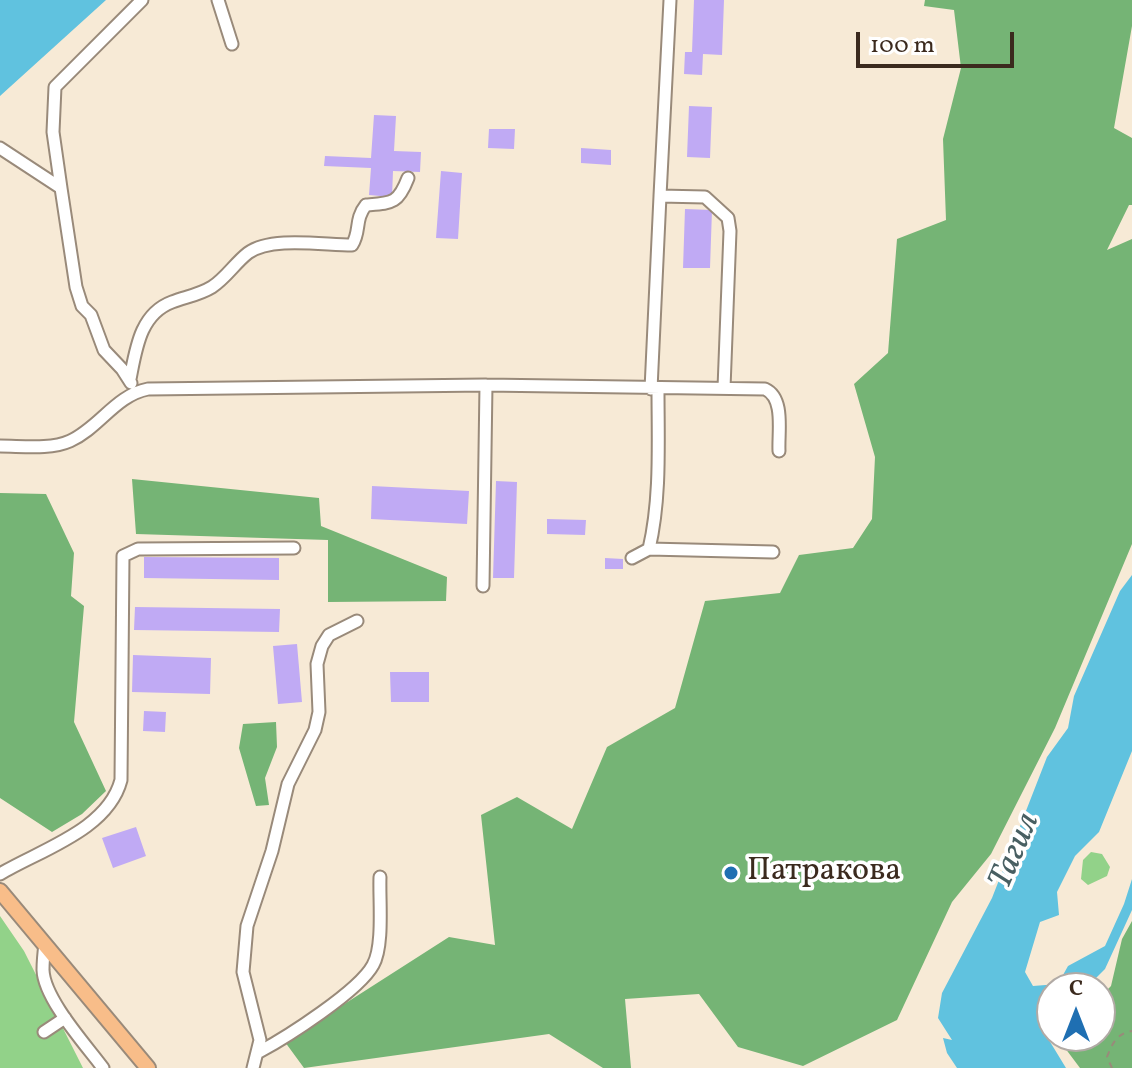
<!DOCTYPE html>
<html>
<head>
<meta charset="utf-8">
<style>
	body { margin:0 }
	#map { position:relative; width:1132px; height:1068px; overflow:hidden; background:#f7ead6; font-family:Vollkorn,serif }
	canvas { display:block }
	.north { position:absolute; left:1036px; top:972px; width:80px; height:80px; box-sizing:border-box; background:#fff; border:2px solid #b1aaa5; border-radius:50%; rotate:0deg; font-size:22px; font-weight:700; line-height:32px; text-align:center; color:#3b2a1e }
	.north::after { content:''; display:block; margin:auto; width:28px; height:36px; background:#1f6fb2; clip-path:polygon(50% 0,100% 100%,50% 72%,0 100%) }
	.scale { position:absolute; left:856px; top:32px; width:158px; height:36px; box-sizing:border-box; border:4px solid #3b2a1e; border-top:0; padding-left:10px; font-size:24px; line-height:28px; white-space:nowrap; color:#3b2a1e; -webkit-text-stroke:6px #fff; paint-order:stroke }
</style>
</head>
<body>
<div id="map">
<canvas width="1132" height="1068"></canvas>
<div class="north">С</div>
<div class="scale">100 m</div>
</div>
<script>
const ctx = document.querySelector('canvas').getContext('2d');
ctx.lineJoin = 'round';
function fill(path, color) { ctx.fillStyle = color; ctx.fill(path, 'evenodd'); }
function strokePath(path, color, width, dash) { ctx.strokeStyle = color; ctx.lineWidth = width; ctx.lineCap = dash ? 'butt' : 'round'; ctx.setLineDash(dash || []); ctx.stroke(path); }
function label(font, color, halo, rows, align = 'center') {
  ctx.font = font + ' Vollkorn,serif'; ctx.lineWidth = 7; ctx.setLineDash([]); ctx.textBaseline = 'middle'; ctx.strokeStyle = halo; ctx.fillStyle = color; for (const [text, x, y, turn = 0] of rows) {
    ctx.save(); ctx.translate(x, y); ctx.rotate((+turn || 0) * Math.PI / 180); ctx.textAlign = isNaN(turn) ? turn : align; if (halo) ctx.strokeText(text, 0, 0); ctx.fillText(text, 0, 0); ctx.restore();
  }
}
const green = new Path2D(`
	M1091 852 1102 854 1110 867 1107 876 1088 885 1081 879 1083 860Z
	M0 916 24 951 83 1068H0Z`);
const forest = new Path2D(`
	M925 0H1132V26L1114 128 1132 138V205H1129L1107 250 1132 239V544L1055 728 991 854 952 902 897 1020 803 1066 738 1047 699 994 625 999 631 1068H603L549 1034 304 1068 285 1042 449 937 495 945 481 815 517 797 572 829 607 747 675 708 705 601 780 593 799 555 853 548 872 519 875 457 854 384 888 353 897 239 946 220 943 139 961 68 954 10 924 6Z
	M132 479 319 498 321 526 447 577 446 601 328 602V540L136 534Z
	M0 493 46 494 74 553 71 596 84 606 74 722 106 791 82 814 52 832 0 798Z
	M276 722 277 747 265 778 269 805 256 806 239 748 243 724Z
	M1132 921V1068H1080L1056 1036H1100V997L1111 986 1122 939Z`);
const water = new Path2D(`
	M0 0H106L0 96Z
	M1132 575V751L1099 832 1075 856 1057 892 1059 915 1040 922 1025 972 1033 986 1058 984 1068 966 1105 946 1124 904 1132 879V910L1105 969 1086 988H1052V993L1047 994 1037 1011 1041 1027 1066 1068H957L947 1053 943 1038 952 1040 938 1018 942 993 992 898 1047 757 1068 728 1074 696 1120 591Z`);
const building = new Path2D(`
	M694 0H724L722 55 703 54 702 75 684 74 685 52H692Z
	M689 106 712 107 710 158 687 157Z
	M374 115 396 116 394 151 421 152 420 172 393 171 392 197 369 195 371 168 324 166 325 156 371 158Z
	M489 129H515L514 149 488 148Z
	M581 148 611 150V165L581 163Z
	M441 171 462 173 458 239 436 238Z
	M685 209 712 210 710 268H683Z
	M496 481 517 482 514 578H493Z
	M372 486 469 491 467 524 371 519Z
	M547 519 586 520 585 535 547 534Z
	M144 557 279 558V580L144 578Z
	M605 558 623 559V569H605Z
	M135 607 280 609 279 632 134 630Z
	M297 644 302 702 278 704 273 646Z
	M133 655 211 658 210 694 132 692Z
	M390 672H429V702H391Z
	M144 711 166 712 165 732 143 731Z
	M136 827 146 856 113 868 102 838Z`);
const path = new Path2D(`
	M1112 1068 1107 1057C1112 1044 1117 1033 1132 1031`);
const minor = new Path2D(`
	M218 0 232 44
	M0 148 61 188 76 287 82 306 91 315 104 350 122 369 131 383
	M61 188 53 132 55 87 142 0
	M660 196 670 0
	M130 379C136 349 140 314 172 302 185 297 199 295 212 287 226 278 235 263 248 253 271 236 323 245 352 245 361 231 354 220 366 205 392 203 398 204 408 178
	M651 389 660 196 705 197 728 218 730 231 724 388
	M0 446C22 446 50 450 70 441 99 428 116 395 148 389L486 385 765 389C785 398 778 432 779 451
	M649 549 773 552
	M632 558 649 549C661 498 658 442 658 389
	M483 586 486 385
	M0 874C40 850 108 830 121 780L123 556 138 549 294 548
	M45 944C44 952 43 961 43 970 44 999 86 1045 103 1068
	M44 1032 65 1018
	M259 1052C287 1037 359 991 373 965 384 946 379 899 380 877
	M253 1068 260 1040 243 972 247 926 272 851 288 784 315 730 319 712 317 664 322 646 329 635 357 621`);
const major = new Path2D(`
	M0 891 148 1068`);
const markers = [
	[731,873,8,"#1f6fb2"]
];
const poiNames = [
	["Патракова",747,873]
];
const waterNames = [
	["Тагил",1017,852,-67]
];
fill(green, '#92d289');
fill(forest, '#75b475');
fill(water, '#60c2df');
fill(building, '#c0aaf4');
strokePath(minor, '#998a7a', 15);
strokePath(major, '#998a7a', 18);
strokePath(path, '#998a7a', 2, [6, 6]);
strokePath(minor, '#fff', 11);
strokePath(major, '#f8bd89', 14);
for (const [x, y, r, color] of markers) { const dot = new Path2D(); dot.arc(x, y, r, 0, 2 * Math.PI); ctx.fillStyle = color; ctx.fill(dot); strokePath(dot, '#fff', 3); }
label('32px', '#3b2a1e', '#fff', poiNames, 'left');
label('italic 34px', '#485f62', '#fff', waterNames);
</script>
</body>
</html>
